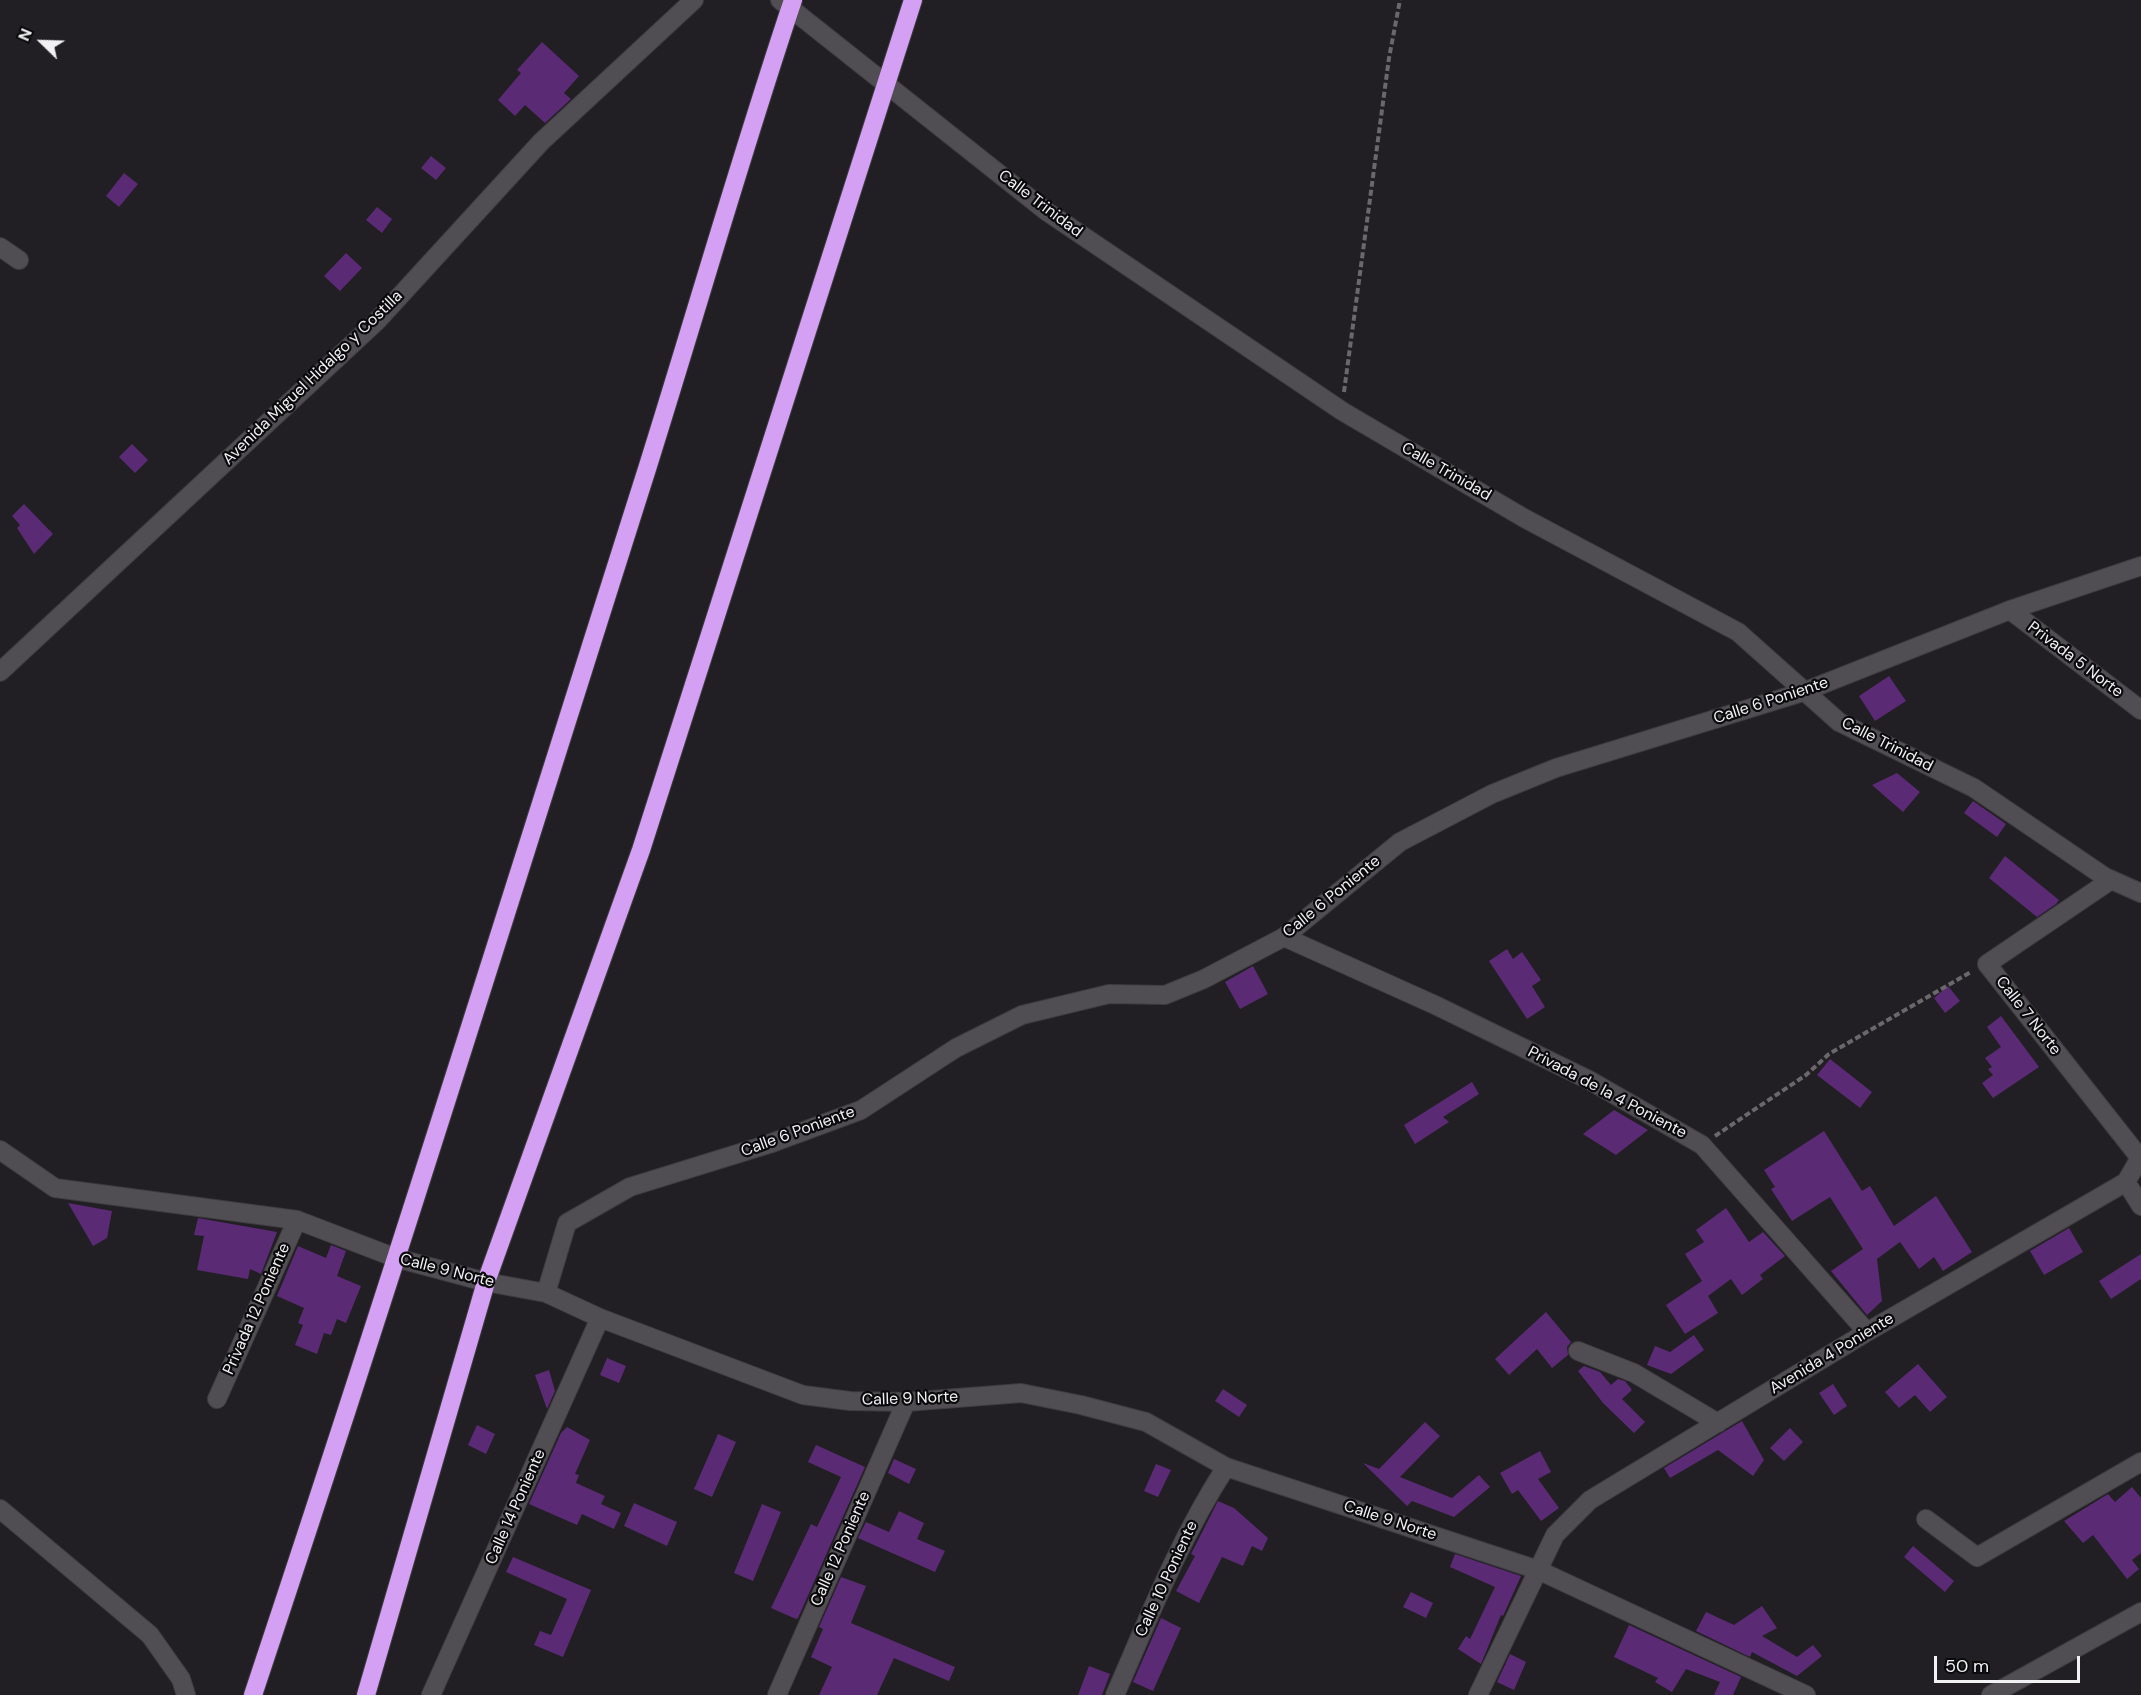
<!DOCTYPE html>
<html>
<head>
<meta charset="utf-8">
<style>
	body { margin:0 }
	#map { position:relative; width:2141px; height:1695px; overflow:hidden; background:#211f23; font-family:"DM Sans",sans-serif }
	canvas { display:block }
	.north { position:absolute; left:12px; top:12px; width:60px; height:60px; -webkit-text-stroke:4px #0a090b; paint-order:stroke; rotate:293deg; font-size:16px; font-weight:700; line-height:24px; text-align:center; color:#f1f0f2 }
	.north::after { content:''; display:block; margin:auto; width:21px; height:27px; background:#f1f0f2; clip-path:polygon(50% 0,100% 100%,50% 72%,0 100%) }
	.scale { position:absolute; left:1934px; top:1656px; width:146px; height:27px; box-sizing:border-box; border:3px solid #f1f0f2; border-top:0; padding-left:8px; font-size:18px; line-height:21px; white-space:nowrap; color:#f1f0f2; -webkit-text-stroke:4px #0a090b; paint-order:stroke }
</style>
</head>
<body>
<div id="map">
<canvas width="2141" height="1695"></canvas>
<div class="north">N</div>
<div class="scale">50 m</div>
</div>
<script>
const ctx = document.querySelector('canvas').getContext('2d');
ctx.lineJoin = 'round';
function fill(path, color) { ctx.fillStyle = color; ctx.fill(path, 'evenodd'); }
function strokePath(path, color, width, dash) { ctx.strokeStyle = color; ctx.lineWidth = width; ctx.lineCap = dash ? 'butt' : 'round'; ctx.setLineDash(dash || []); ctx.stroke(path); }
function label(font, color, halo, rows, align = 'center') {
  ctx.font = font + ' "DM Sans",sans-serif'; ctx.lineWidth = 4.5; ctx.setLineDash([]); ctx.textBaseline = 'middle'; ctx.strokeStyle = halo; ctx.fillStyle = color; for (const [text, x, y, turn = 0] of rows) {
    ctx.save(); ctx.translate(x, y); ctx.rotate((+turn || 0) * Math.PI / 180); ctx.textAlign = isNaN(turn) ? turn : align; if (halo) ctx.strokeText(text, 0, 0); ctx.fillText(text, 0, 0); ctx.restore();
  }
}
const building = new Path2D(`
	M542 42 579 76 564 93 571 99 545 123 525 105 515 116 498 100 521 73 517 70Z
	M431 156 446 168 436 180 421 168Z
	M124 173 138 184 119 207 106 196Z
	M377 207 392 219 382 233 366 220Z
	M346 253 362 268 340 291 324 276Z
	M132 444 148 460 135 473 119 457Z
	M24 504 53 534 34 554 17 528 20 525 12 516Z
	M1889 676 1906 701 1875 721 1859 696Z
	M1897 773 1920 792 1903 812 1872 785Z
	M1973 801 2006 824 1997 837 1964 813Z
	M2005 856 2059 900 2056 904 2037 917 1989 878Z
	M1507 949 1513 959 1522 952 1541 980 1532 986 1545 1007 1527 1019 1489 961Z
	M1253 966 1268 994 1240 1009 1225 982Z
	M1948 986 1960 1001 1945 1013 1934 998Z
	M2001 1016 2039 1067 1993 1098 1982 1083 1993 1075 1988 1069 1992 1067 1985 1058 2001 1047 1987 1027Z
	M1830 1059 1872 1092 1860 1108 1817 1075Z
	M1472 1082 1479 1094 1443 1117 1449 1122 1415 1144 1404 1125Z
	M1614 1110 1648 1130 1616 1155 1583 1134Z
	M1824 1131 1862 1191 1870 1186 1894 1226 1936 1196 1972 1252 1943 1271 1934 1257 1919 1269 1900 1242 1877 1259 1882 1301 1867 1315 1831 1271 1863 1249 1830 1197 1792 1221 1771 1189 1775 1187 1764 1170Z
	M68 1203 112 1211 107 1238 93 1246Z
	M1726 1208 1749 1242 1763 1232 1785 1256 1760 1275 1763 1279 1742 1295 1731 1279 1708 1296 1718 1313 1685 1334 1666 1305 1702 1281 1685 1254 1704 1242 1696 1230Z
	M198 1218 277 1232 261 1274 250 1269 248 1279 197 1270 204 1236 194 1235Z
	M2069 1228 2083 1252 2044 1275 2030 1251Z
	M331 1245 346 1251 337 1276 361 1286 346 1323 337 1319 331 1335 324 1333 317 1354 295 1345 303 1325 298 1323 304 1308 277 1296 298 1246 326 1258Z
	M2141 1254V1279L2111 1299 2099 1281Z
	M1546 1312 1571 1342 1567 1347 1568 1355 1552 1368 1537 1349 1509 1375 1495 1359Z
	M1694 1335 1704 1350 1671 1374 1647 1365 1655 1346 1670 1352Z
	M607 1358 626 1366 619 1383 600 1375Z
	M1918 1364 1947 1397 1930 1412 1915 1395 1899 1408 1885 1392Z
	M1584 1366 1600 1372 1611 1385 1618 1379 1625 1381 1632 1390 1622 1399 1645 1422 1634 1433 1603 1403 1578 1371Z
	M549 1370 555 1391 547 1409 535 1375Z
	M1833 1384 1847 1406 1834 1415 1819 1393Z
	M1223 1389 1247 1405 1239 1417 1215 1401Z
	M1742 1421 1764 1460 1753 1476 1718 1450 1670 1478 1664 1468Z
	M1425 1422 1440 1436 1400 1477 1452 1498 1479 1475 1490 1487 1454 1517 1412 1501 1407 1506 1363 1463 1379 1469Z
	M477 1425 495 1434 486 1454 468 1445Z
	M567 1427 590 1440 575 1474 579 1475 576 1483 605 1496 601 1504 621 1513 614 1529 582 1514 577 1525 529 1504 561 1433Z
	M1790 1428 1803 1442 1784 1461 1770 1448Z
	M718 1434 736 1442 712 1497 694 1489Z
	M816 1445 865 1467 798 1618 796 1619 771 1608 811 1524 817 1527 841 1477 808 1462Z
	M1540 1451 1551 1472 1538 1479 1559 1508 1541 1521 1518 1490 1512 1494 1500 1473Z
	M894 1459 916 1469 909 1484 888 1473Z
	M1156 1464 1171 1470 1158 1497 1144 1491Z
	M2132 1487 2141 1498V1553L2132 1560 2139 1569 2127 1579 2093 1535 2083 1543 2064 1521 2108 1494 2115 1502Z
	M1218 1501 1234 1508 1268 1538 1262 1551 1252 1546 1243 1566 1222 1557 1199 1603 1176 1591 1195 1556 1191 1554Z
	M634 1503 677 1522 667 1546 624 1526Z
	M762 1504 781 1512 753 1581 734 1573Z
	M899 1511 924 1523 917 1539 945 1551 935 1572 858 1538 866 1522 889 1532Z
	M1913 1546 1954 1581 1945 1592 1904 1557Z
	M1455 1554 1521 1576 1503 1616 1501 1615 1481 1664 1458 1649 1466 1636 1470 1639 1495 1587 1450 1567Z
	M513 1557 591 1590 563 1657 534 1645 540 1631 551 1635 567 1599 506 1572Z
	M841 1577 866 1586 851 1623 955 1667 949 1681 894 1658 877 1695H819L832 1667 811 1657 823 1629 819 1627Z
	M1411 1592 1433 1603 1426 1618 1403 1607Z
	M1762 1606 1777 1628 1762 1636 1797 1657 1813 1645 1822 1656 1797 1676 1752 1652 1750 1657 1696 1631 1706 1612 1734 1625Z
	M1161 1618 1181 1628 1153 1691 1133 1682Z
	M1629 1625 1741 1677 1733 1695H1714L1720 1682 1686 1669 1672 1692 1655 1682 1658 1678 1614 1657Z
	M1510 1654 1526 1662 1514 1690 1497 1682Z
	M1089 1666 1110 1674 1102 1695H1078Z`);
const path = new Path2D(`
	M1344 392 1389 58 1400 0
	M1715 1136 1806 1075 1829 1054 1971 972`);
const minor = new Path2D(`
	M780 0 1046 211 1342 411 1524 518 1738 632 1839 722 1974 788 2105 877 2141 893
	M0 247 19 260
	M2010 610 2141 710
	M0 672 377 321 541 142 694 0
	M2111 880 1987 964 2140 1158
	M1284 937 1435 1005 1589 1080 1702 1145 1867 1332
	M0 1150 55 1188 297 1220 396 1258 486 1282 546 1293 600 1318 803 1395 850 1401 906 1402 1021 1393 1081 1405 1146 1422 1226 1467 1538 1570 1806 1695
	M2126 1182 2141 1206
	M546 1293 567 1223 630 1187 769 1144 861 1110 956 1048 1022 1015 1109 994 1165 995 1204 979 1284 937 1400 842 1492 794 1556 768 1803 692 2010 610 2141 566
	M1578 1351 1634 1373 1718 1423
	M217 1399 297 1220
	M0 1509 150 1635 181 1679 186 1695
	M1926 1519 1977 1557 2141 1462
	M431 1695 600 1318
	M777 1695 906 1402
	M1115 1695C1149 1617 1180 1538 1226 1467
	M1478 1695 1555 1535 1590 1500 1867 1332 2126 1182 2141 1156
	M1991 1695 2141 1612`);
const highway = new Path2D(`
	M253 1695C389 1288 517 878 647 469 696 313 741 155 793 0
	M366 1695 486 1282 641 850 913 0`);
const streetNames = [
	["Calle Trinidad",1040,204,37],
	["Avenida Miguel Hidalgo y Costilla",313,378,-44],
	["Calle Trinidad",1446,472,30],
	["Privada 5 Norte",2075,660,37],
	["Calle 6 Poniente",1771,701,-18],
	["Calle Trinidad",1887,745,27],
	["Calle 6 Poniente",1332,897,-39],
	["Calle 7 Norte",2028,1016,52],
	["Privada de la 4 Poniente",1607,1093,28],
	["Calle 6 Poniente",798,1132,-20],
	["Calle 9 Norte",447,1271,14],
	["Privada 12 Poniente",257,1309,-66],
	["Avenida 4 Poniente",1832,1354,-31],
	["Calle 9 Norte",910,1399,-2],
	["Calle 14 Poniente",516,1507,-66],
	["Calle 9 Norte",1390,1521,18],
	["Calle 12 Poniente",841,1549,-66],
	["Calle 10 Poniente",1167,1579,-65]
];
fill(building, '#5b2a75');
strokePath(minor, '#3e3c3f', 20);
strokePath(highway, '#3e3c3f', 20);
strokePath(path, '#6a686b', 4, [6, 3]);
strokePath(minor, '#514e53', 18);
strokePath(highway, '#d3a0f3', 18);
label('16px', '#f1f0f2', '#0a090b', streetNames);
</script>
</body>
</html>
